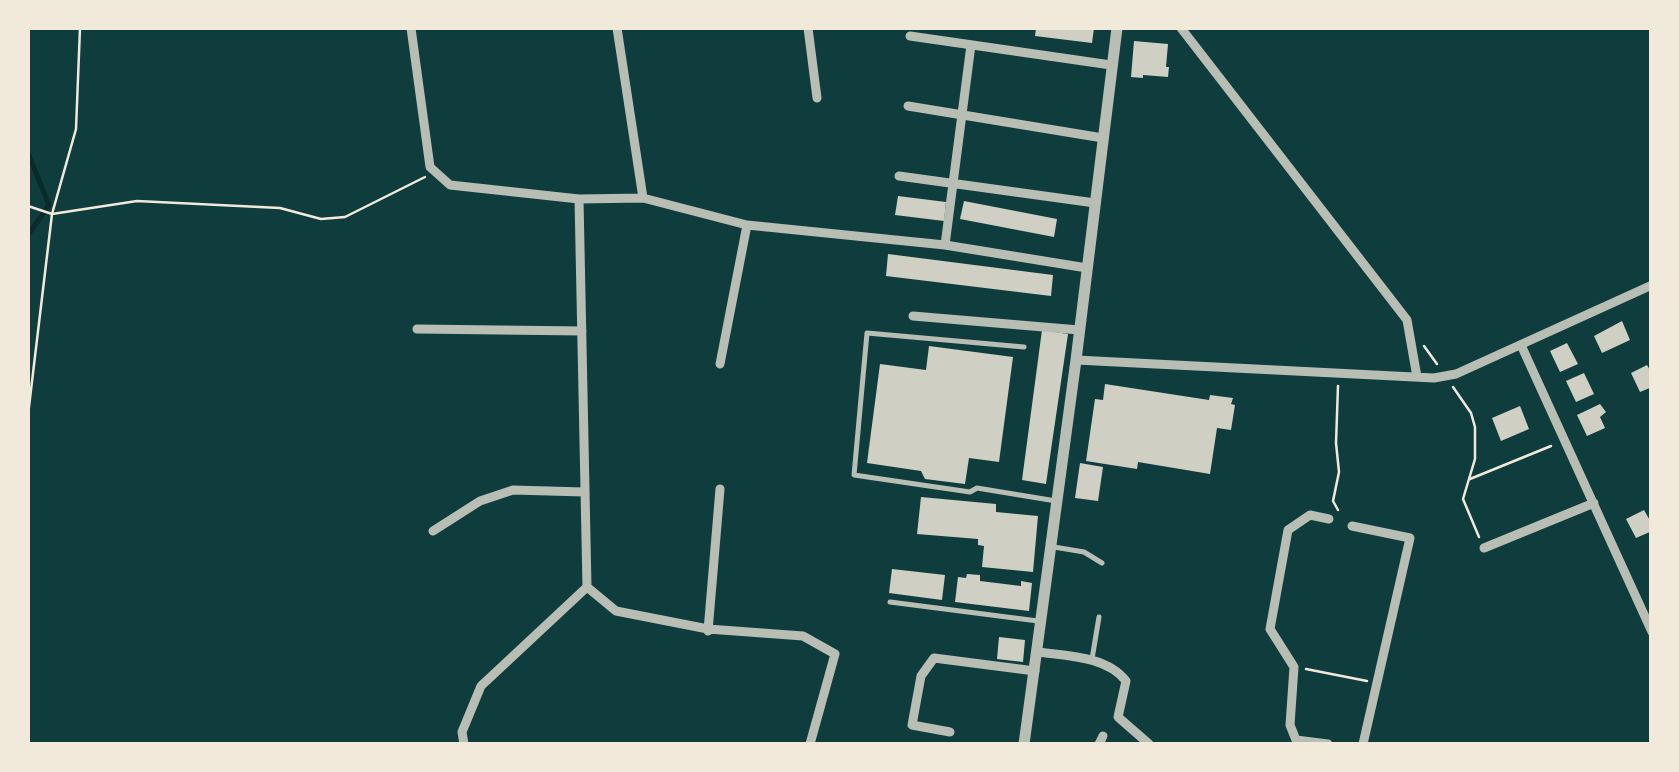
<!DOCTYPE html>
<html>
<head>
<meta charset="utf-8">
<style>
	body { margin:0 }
	#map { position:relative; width:1679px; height:772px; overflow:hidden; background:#0f3d3e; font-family:Spectral,serif }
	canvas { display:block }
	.frame { position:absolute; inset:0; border:30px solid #f1e9da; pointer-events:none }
</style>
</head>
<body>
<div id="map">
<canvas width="1679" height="772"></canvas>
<div class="frame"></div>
</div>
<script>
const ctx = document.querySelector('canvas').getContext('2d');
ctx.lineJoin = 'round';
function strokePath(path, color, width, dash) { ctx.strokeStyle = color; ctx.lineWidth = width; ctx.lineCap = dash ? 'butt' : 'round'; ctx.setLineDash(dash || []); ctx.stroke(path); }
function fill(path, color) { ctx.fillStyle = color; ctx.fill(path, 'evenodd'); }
const stream = new Path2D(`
	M28 153 49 205 28 235`);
const building = new Path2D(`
	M1036 28H1094L1092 43 1035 36Z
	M1134 41 1168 44 1166 67H1169L1168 77 1143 75V78L1131 77Z
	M898 196 946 202 944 221 895 215Z
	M964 201 1057 219 1054 237 960 219Z
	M888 254 1053 275 1051 296 886 276Z
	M1622 321 1630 340 1602 353 1594 336Z
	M1042 330 1068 334 1046 484 1022 480Z
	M1567 343 1578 364 1560 372 1550 351Z
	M929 346 1013 357 999 462 969 458 965 484 925 479 921 471 867 463 880 364 926 370Z
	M1647 365 1652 374V387L1640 392 1631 373Z
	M1584 373 1594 394 1576 402 1566 381Z
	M1105 384 1209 400 1210 395 1233 398 1231 404 1235 405 1231 430 1217 428 1210 474 1138 462 1137 469 1086 461 1095 399 1103 400Z
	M1600 404 1606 412 1600 417 1605 428 1587 436 1577 415Z
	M1520 406 1529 429 1501 441 1492 418Z
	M1080 463 1103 467 1098 501 1075 498Z
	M921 497 996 504V512L1038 516 1033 572 982 567 984 546 978 545V539L917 534Z
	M1644 510 1652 524V531L1636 538 1626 519Z
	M892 569 945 575 942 600 889 593Z
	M967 574 980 575V581L1021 586V581L1032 583 1029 611 955 602 958 577 966 578Z
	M999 637 1025 640 1023 662 997 659Z`);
const path = new Path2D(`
	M28 206 52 214 137 201 280 208 321 219 345 217 425 177
	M1424 346 1437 364
	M1338 386 1336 443 1339 472 1333 501 1338 510
	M1453 387 1471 413 1475 427V459L1463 499 1479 537
	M28 415 52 214 76 129 80 28
	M1470 479 1551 446
	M1306 669 1367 681`);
const service = new Path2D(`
	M1024 347 867 333 854 475 970 492 977 488 1056 501
	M1054 547 1084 552 1102 563
	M890 602 1038 621
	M1092 659 1099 617`);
const minor = new Path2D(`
	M411 28 430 167 450 185 579 199 643 198 747 225 945 245 1087 268
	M617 28 643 198
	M808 28 817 98
	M1181 28 1407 320 1417 377
	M910 36 1111 65
	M908 106 1103 138
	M899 176 1095 203
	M945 245 971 45
	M913 316 1079 330
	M417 329 582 331
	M1521 345 1652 632
	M1076 360 1434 378 1456 374 1652 285
	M720 364 747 225
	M1352 526 1410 538 1363 744
	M433 531 480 501 513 490 584 492
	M1484 548 1594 503
	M587 587 616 611 708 629 803 636 835 654 810 744
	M708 631 720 489
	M1038 652C1067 656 1107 656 1126 681L1118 717 1149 744
	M950 732 912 725 921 676 934 658 1035 671
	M1296 740 1290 725 1294 667 1270 629 1288 530 1310 515 1329 519
	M1296 740 1328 744
	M464 744 462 732 481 686 587 587 579 199
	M1099 744 1103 736`);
const tertiary = new Path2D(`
	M1024 744 1076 360 1117 28`);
strokePath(stream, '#0a2a2b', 5);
fill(building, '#cfcfc3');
strokePath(path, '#f1e9da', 2.5);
strokePath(service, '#b8beb3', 5);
strokePath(minor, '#b8beb3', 9);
strokePath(tertiary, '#b8beb3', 11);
</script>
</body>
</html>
